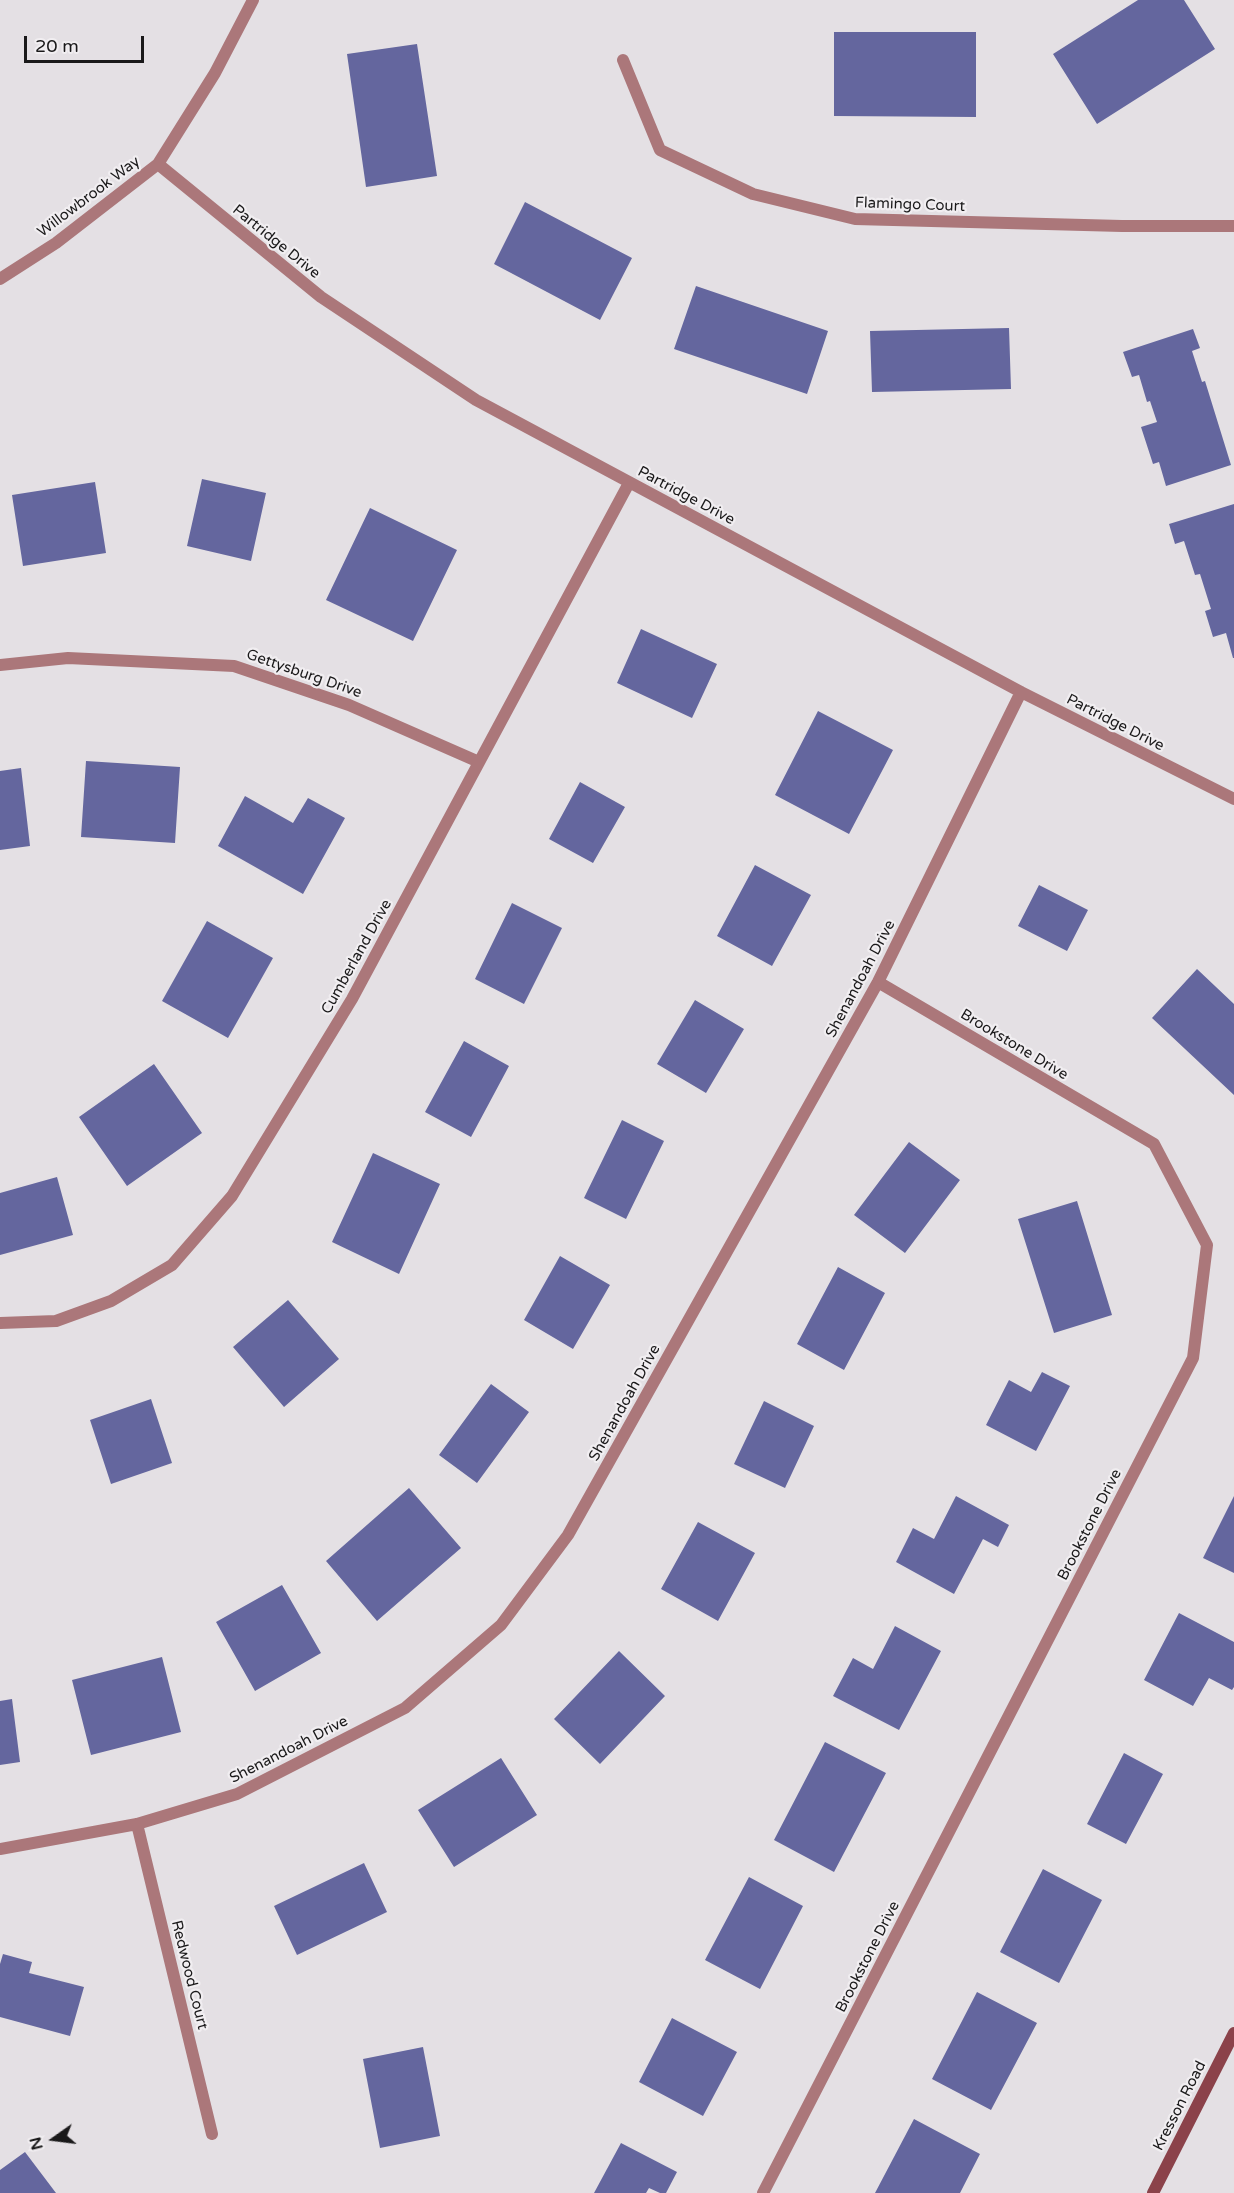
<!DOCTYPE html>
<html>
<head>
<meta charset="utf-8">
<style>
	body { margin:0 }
	#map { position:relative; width:1234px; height:2193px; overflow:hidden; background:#e4e0e4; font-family:"Varela Round",sans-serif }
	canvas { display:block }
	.north { position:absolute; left:24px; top:2109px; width:60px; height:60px; -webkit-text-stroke:4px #f1eef1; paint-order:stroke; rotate:256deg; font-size:16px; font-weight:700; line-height:24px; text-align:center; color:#1a191a }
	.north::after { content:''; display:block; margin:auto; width:21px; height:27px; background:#1a191a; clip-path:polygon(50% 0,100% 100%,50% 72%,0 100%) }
	.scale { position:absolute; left:24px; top:36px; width:120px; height:27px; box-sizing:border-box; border:3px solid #1a191a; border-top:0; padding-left:8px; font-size:18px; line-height:21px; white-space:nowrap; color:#1a191a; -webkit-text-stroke:4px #f1eef1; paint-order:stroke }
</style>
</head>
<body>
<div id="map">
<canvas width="1234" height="2193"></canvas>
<div class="north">N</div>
<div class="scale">20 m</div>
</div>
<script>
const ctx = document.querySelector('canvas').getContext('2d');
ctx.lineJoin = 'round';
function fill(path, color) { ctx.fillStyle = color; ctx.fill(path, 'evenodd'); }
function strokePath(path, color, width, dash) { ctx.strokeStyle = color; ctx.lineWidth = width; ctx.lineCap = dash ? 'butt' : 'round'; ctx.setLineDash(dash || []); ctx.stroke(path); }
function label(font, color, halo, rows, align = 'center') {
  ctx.font = font + ' "Varela Round",sans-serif'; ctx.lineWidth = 4.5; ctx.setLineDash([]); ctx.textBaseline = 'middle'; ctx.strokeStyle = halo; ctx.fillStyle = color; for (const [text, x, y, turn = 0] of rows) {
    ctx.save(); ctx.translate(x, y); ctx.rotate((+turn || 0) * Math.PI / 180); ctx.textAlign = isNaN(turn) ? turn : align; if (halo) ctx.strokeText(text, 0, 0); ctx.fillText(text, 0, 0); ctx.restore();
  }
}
const building = new Path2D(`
	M1138 0H1184L1215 49 1097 124 1053 54Z
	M834 32H976V117L834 116Z
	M417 44 437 176 366 187 347 54Z
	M525 202 632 258 600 320 494 264Z
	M696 286 828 331 807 394 674 349Z
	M1009 328 1011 389 872 392 870 331Z
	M1193 329 1200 348 1192 351 1202 382 1205 381 1231 465 1166 486 1159 462 1153 464 1141 427 1157 422 1150 401 1147 402 1139 375 1132 377 1123 352Z
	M202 479 266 493 251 561 187 546Z
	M95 482 106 553 23 566 12 495Z
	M1234 504V658H1233L1226 633 1213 637 1205 611 1211 609 1200 574 1195 575 1184 541 1175 544 1169 524Z
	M370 508 457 550 413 641 326 600Z
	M641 629 717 664 692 718 617 683Z
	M818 711 893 750 849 834 775 795Z
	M86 761 180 767 175 843 81 837Z
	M21 768 30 846 0 850V771Z
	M580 782 625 807 593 863 549 839Z
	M245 796 293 823 308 798 345 818 303 894 218 846Z
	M755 865 811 895 772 966 717 936Z
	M1039 885 1088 910 1067 951 1018 926Z
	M512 903 562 928 524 1004 475 979Z
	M207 921 273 958 228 1038 162 1001Z
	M1197 969 1234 1004V1095L1152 1018Z
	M695 1000 744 1029 706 1093 657 1064Z
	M464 1041 509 1066 471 1137 425 1112Z
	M154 1064 202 1133 127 1186 79 1117Z
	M622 1120 664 1141 626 1219 584 1198Z
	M909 1142 960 1180 905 1253 854 1215Z
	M373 1153 440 1184 399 1274 332 1242Z
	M57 1177 73 1235 0 1255V1193Z
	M1077 1201 1112 1315 1054 1333 1018 1219Z
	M560 1256 610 1285 573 1349 524 1320Z
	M838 1267 885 1293 844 1370 797 1344Z
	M288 1300 339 1359 284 1407 233 1347Z
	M1042 1372 1070 1386 1036 1451 986 1425 1009 1380 1031 1392Z
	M491 1384 529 1412 477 1483 439 1455Z
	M151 1399 172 1463 111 1484 90 1420Z
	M764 1401 814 1426 785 1488 734 1464Z
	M409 1488 461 1548 377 1621 326 1561Z
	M956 1496 1009 1525 998 1547 983 1539 954 1594 896 1562 913 1528 934 1539Z
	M1234 1496V1573L1203 1558Z
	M698 1522 755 1553 718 1621 661 1589Z
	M282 1585 321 1653 255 1691 216 1622Z
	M1179 1613 1234 1642V1687L1232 1690 1209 1678 1193 1706 1144 1680Z
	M895 1626 941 1651 899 1730 833 1696 853 1658 873 1669Z
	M619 1651 665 1696 600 1764 554 1719Z
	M162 1657 181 1732 91 1755 72 1680Z
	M12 1699 20 1762 0 1765V1701Z
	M825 1742 886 1773 834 1872 774 1840Z
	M1124 1753 1163 1774 1126 1844 1087 1824Z
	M501 1758 537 1815 454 1867 418 1810Z
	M364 1863 387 1912 297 1955 274 1906Z
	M1043 1869 1102 1900 1059 1983 1000 1952Z
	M749 1877 803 1906 760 1989 705 1960Z
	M3 1954 32 1962 29 1973 84 1987 70 2036 0 2017V1964Z
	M977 1992 1037 2023 991 2110 932 2079Z
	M672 2018 737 2052 703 2116 639 2082Z
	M423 2047 440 2136 380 2148 363 2059Z
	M914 2119 980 2154 960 2193H875Z
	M621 2143 677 2172 666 2193H660L649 2188 646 2193H594Z
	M25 2152 56 2193H0V2170Z`);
const street = new Path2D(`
	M623 60 660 150 753 194 855 219 1122 226H1234
	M158 164 321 297 476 400 1021 692 1234 799
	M0 279 56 243 158 164 215 73 253 0
	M0 665 68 658 234 666 349 705 479 762
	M0 1323 56 1321 111 1301 172 1265 232 1196 352 999 629 483
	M137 1824 212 2134
	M0 1849 137 1824 237 1794 405 1708 501 1625 568 1535 878 982 1021 692
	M763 2193 1193 1358 1207 1245 1154 1144 878 982`);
const secondary = new Path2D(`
	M1153 2193 1234 2033`);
const streetNames = [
	["Willowbrook Way",89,197,-37],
	["Flamingo Court",910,205,2],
	["Partridge Drive",276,242,39],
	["Partridge Drive",686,496,28],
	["Gettysburg Drive",304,674,19],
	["Partridge Drive",1115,723,27],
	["Cumberland Drive",357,957,-61],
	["Shenandoah Drive",861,979,-62],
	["Brookstone Drive",1014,1045,31],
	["Shenandoah Drive",625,1403,-61],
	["Brookstone Drive",1090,1525,-63],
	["Shenandoah Drive",289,1750,-27],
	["Brookstone Drive",868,1957,-63],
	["Redwood Court",189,1975,76],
	["Kresson Road",1180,2106,-63]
];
fill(building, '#64669e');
strokePath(street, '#ab777a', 12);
strokePath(secondary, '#8b424a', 12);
label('15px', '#1a191a', '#f1eef1', streetNames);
</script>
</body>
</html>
